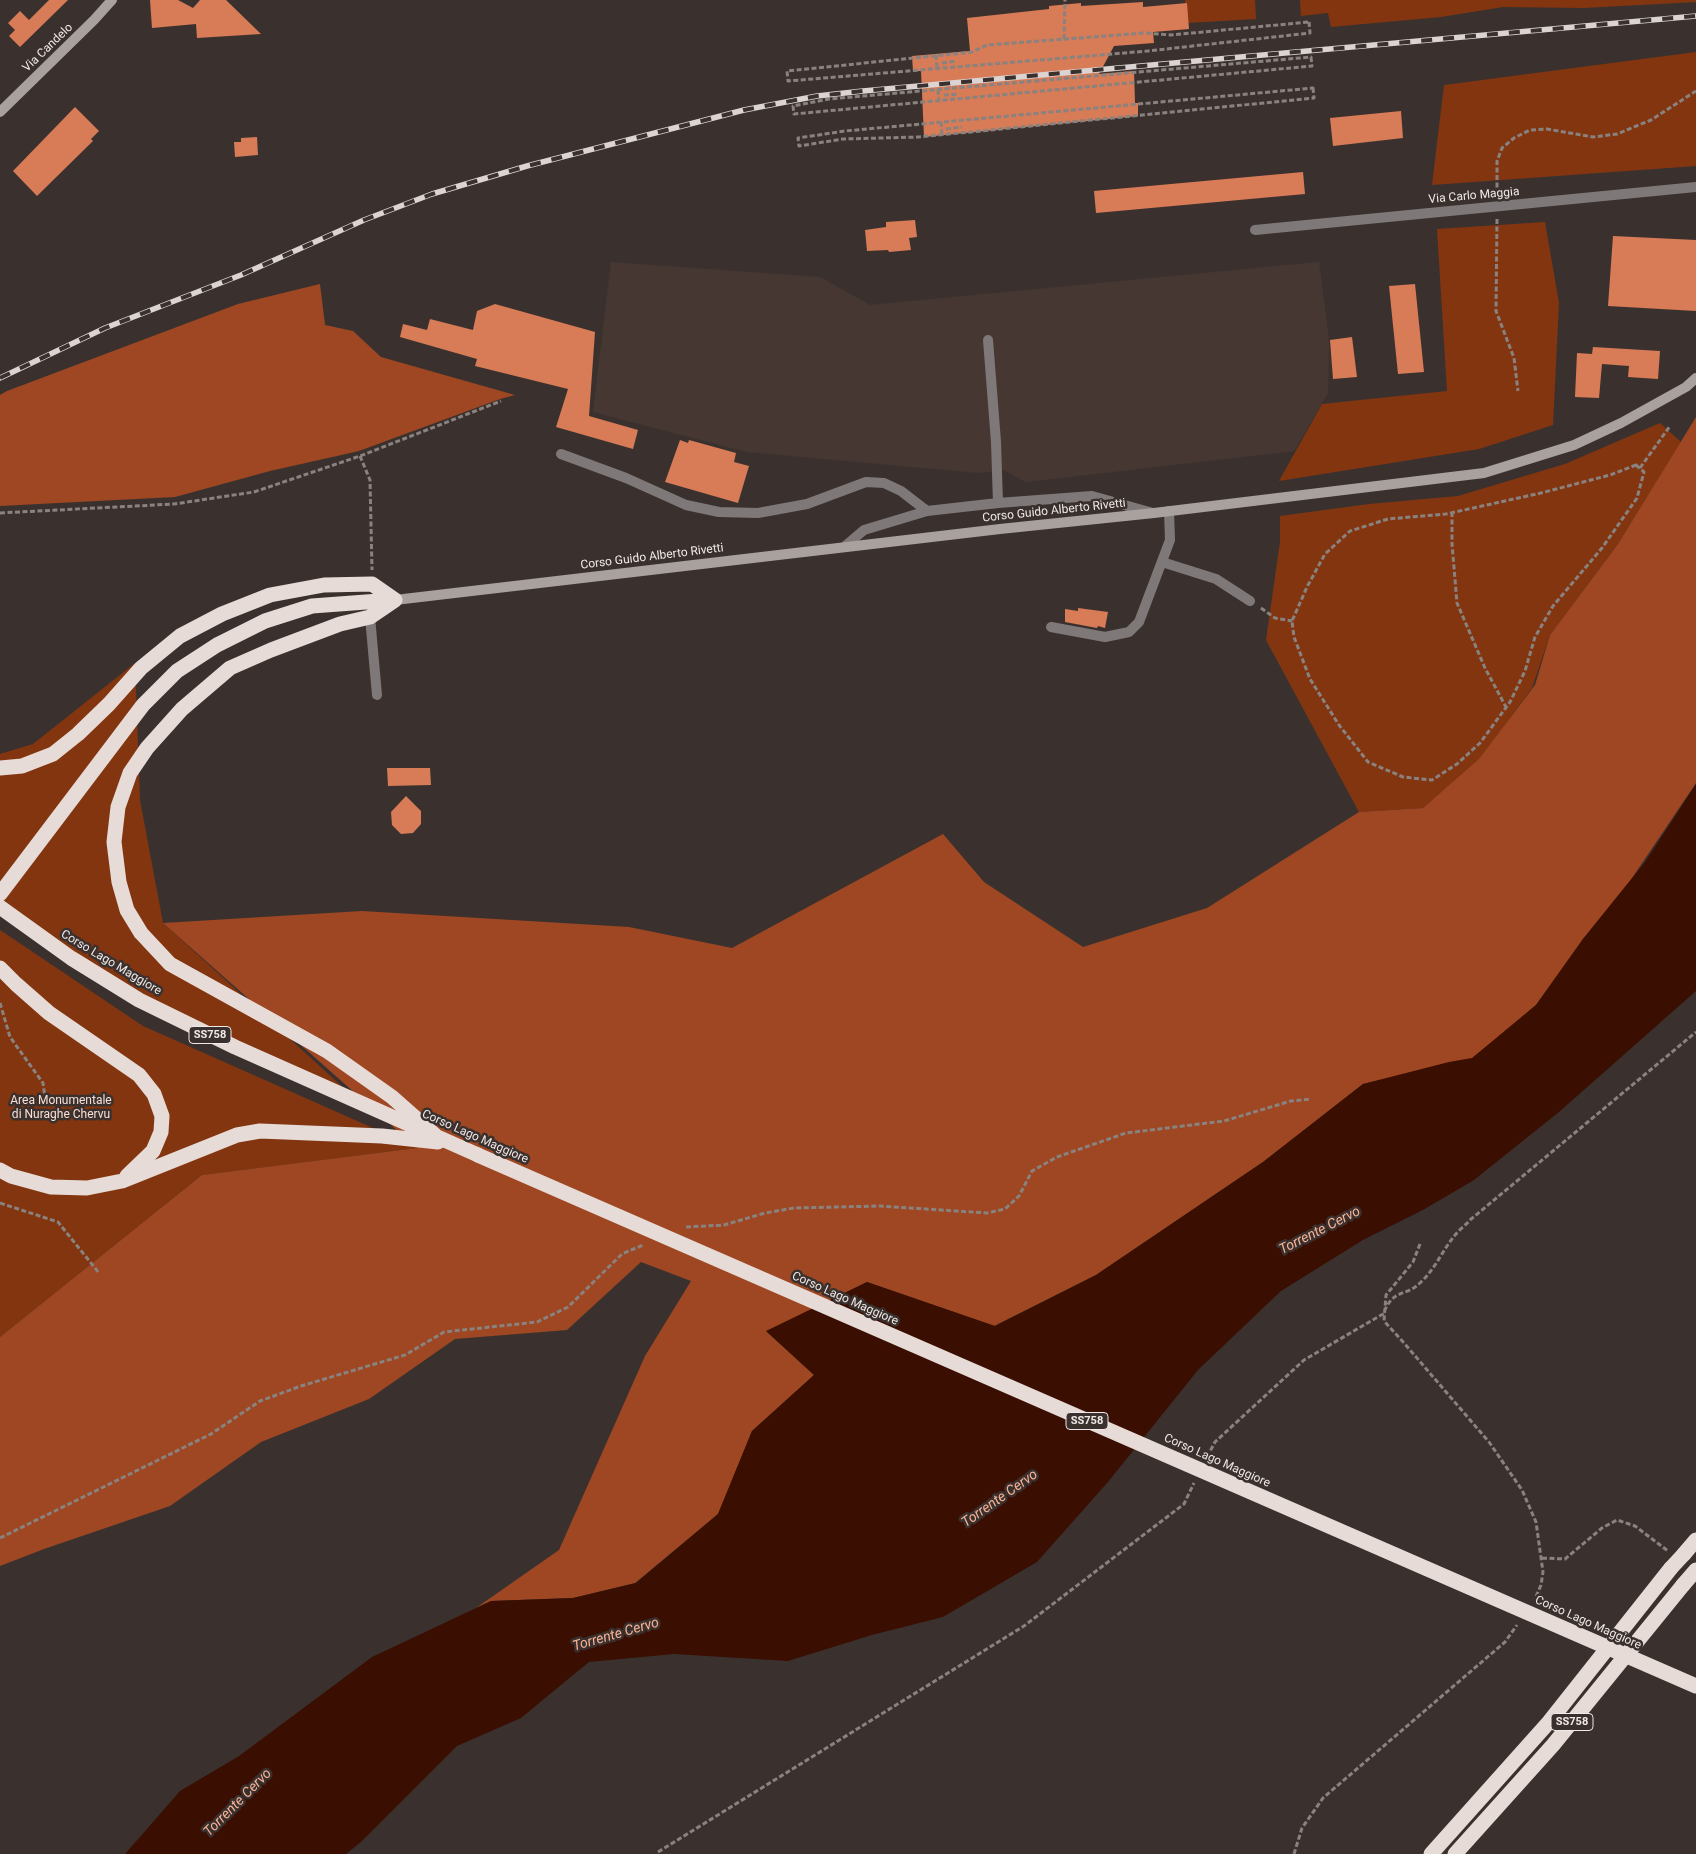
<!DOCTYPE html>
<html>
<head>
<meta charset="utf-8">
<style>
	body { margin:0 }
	canvas { display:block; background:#3a312e }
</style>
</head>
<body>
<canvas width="1696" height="1854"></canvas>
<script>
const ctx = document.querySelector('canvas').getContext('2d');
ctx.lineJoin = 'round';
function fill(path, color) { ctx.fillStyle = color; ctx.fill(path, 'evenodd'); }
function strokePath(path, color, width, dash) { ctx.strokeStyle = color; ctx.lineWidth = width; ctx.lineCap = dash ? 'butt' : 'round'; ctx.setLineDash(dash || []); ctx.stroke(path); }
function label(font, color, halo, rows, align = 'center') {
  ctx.font = font + ' Roboto,sans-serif'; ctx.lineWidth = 5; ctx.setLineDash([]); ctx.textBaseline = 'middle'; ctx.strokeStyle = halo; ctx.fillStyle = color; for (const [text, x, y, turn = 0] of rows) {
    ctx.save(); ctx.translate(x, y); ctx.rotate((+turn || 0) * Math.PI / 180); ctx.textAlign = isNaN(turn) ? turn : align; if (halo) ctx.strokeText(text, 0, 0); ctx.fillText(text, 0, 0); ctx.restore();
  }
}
const built = new Path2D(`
	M611 262 820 277 870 305 1319 262 1329 340 1328 393 1294 451 1026 482 1004 470 979 473 747 452 593 412Z`);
const green = new Path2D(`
	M1185 0H1255L1256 19 1186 23Z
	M1300 0H1696V2L1584 8 1503 7 1441 17 1331 27 1328 13 1301 16Z
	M1696 52V166L1432 185 1444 85Z
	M1545 222 1559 303 1553 425 1479 449 1279 481 1322 404 1447 391 1437 229Z
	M1660 423 1681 442 1618 544 1550 635 1532 688 1479 760 1423 808 1359 812 1266 640 1280 542V516L1369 504 1458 496 1565 464Z
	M135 663 140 800 163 923 359 1102 139 1000 0 904V754L33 744Z
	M0 930 143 1026 418 1148 202 1175 0 1337Z`);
const forest = new Path2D(`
	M320 284 325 325 353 331 381 357 515 395 500 399 359 451 270 471 175 497 0 506V395L7 391 238 304Z
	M1696 417V783L1630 881 1583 939 1536 1005 1472 1059 1363 1084 1263 1162 1096 1275 994 1326 867 1282 767 1332 814 1375 752 1431 718 1514 635 1583 573 1598 491 1601 476 1608 559 1550 645 1356 691 1281 641 1262 567 1330 455 1339 369 1399 261 1442 170 1506 44 1549 0 1566V1337L202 1175 417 1148 163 923 362 911 629 927 732 948 943 834 984 882 1083 947 1207 908 1359 812 1423 808 1479 759 1535 685 1550 635 1618 544Z`);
const water = new Path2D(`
	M1696 784V991L1559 1112 1474 1180 1423 1210 1363 1240 1281 1291 1198 1370 1108 1482 1037 1562 943 1617 872 1635 788 1661 674 1654 589 1662 521 1718 457 1746 361 1842 346 1854H125L180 1791 239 1756 372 1657 491 1601 573 1598 636 1583 718 1514 752 1431 814 1375 766 1331 867 1282 995 1326 1096 1275 1263 1162 1363 1084 1449 1062 1472 1058 1536 1005 1583 939 1645 862Z`);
const building = new Path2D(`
	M49 0H68L20 47 9 36 15 30 8 23 20 11 29 20Z
	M150 0H178L193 8 200 0H226L261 34 197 38 196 24 152 28Z
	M1143 2V7L1187 3 1189 29 1153 32 1154 43 1114 46 1099 74 1134 71 1135 103H1138V116L924 137 921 71H913L912 56 970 51 967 18 1049 9V6L1081 3V6Z
	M75 107 99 131 91 139 93 141 37 196 13 171Z
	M1401 111 1403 138 1333 146 1330 118Z
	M257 137 258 155 235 157 234 142H241V138Z
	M1303 172 1305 194 1096 213 1094 191Z
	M915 220 917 237 909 238 911 250 889 252 888 250 867 251 865 230 886 227V222Z
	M1613 236 1696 240V311L1608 306Z
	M1415 284 1424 372 1398 374 1389 286Z
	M495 304 595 332 589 416 638 430 633 449 556 427 568 389 475 366 477 359 400 337 403 324 427 330 430 319 473 330 477 311Z
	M1352 337 1357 377 1333 379 1330 340Z
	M1593 347 1660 351 1658 379 1628 377 1629 366 1602 364 1599 398 1575 397 1577 353 1592 354Z
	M680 440 688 443 689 440 736 453 734 462 749 466 738 503 665 482Z
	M1078 608 1108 612 1105 628 1098 626 1097 628 1065 622V609L1078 611Z
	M387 768H430L431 785 388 786Z
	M406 796 421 811V824L413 833 401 834 392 825 391 812Z`);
const path = new Path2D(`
	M1309 22 1310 33 1148 51 788 81 787 71 972 52 987 45 1145 33 1171 35Z
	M1064 39 1065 0
	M936 55 937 68
	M1311 57 1312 66 794 114 793 106 829 99Z
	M942 63 956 61
	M1313 88 1314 98 919 137 843 139 799 146 798 138 845 131Z
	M938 90 939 101
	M944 95 959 94
	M941 122 942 135
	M946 129 962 127
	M1497 195V161L1502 148 1514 138 1530 130 1547 129 1593 137 1617 134 1651 120 1696 91
	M1497 219 1496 311 1514 358 1518 391
	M360 456 370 480 372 570
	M1636 465 1644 472 1637 498 1602 548 1553 606 1535 637 1525 671 1510 702 1480 743 1457 764 1432 780 1403 777 1368 762 1339 725 1310 679 1294 637 1292 621 1307 587 1325 554 1350 531 1388 519 1446 514 1541 493 1610 475Z
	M1640 468 1670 426
	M1452 512V544L1457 603 1485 668 1506 707
	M0 513 174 504 254 492 360 456 501 401
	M1261 608 1275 618 1292 621
	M0 1003 10 1037 43 1083 46 1104
	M0 1203 58 1222 99 1273
	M686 1227 724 1225 765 1213 794 1208 880 1206 987 1213 1005 1209 1019 1196 1032 1171 1057 1157 1126 1133 1224 1121 1291 1101 1310 1099
	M1420 1244 1413 1262 1386 1295 1384 1321 1404 1343 1489 1442 1522 1490 1536 1522 1543 1572 1541 1585 1535 1599
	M1207 1457 1215 1442 1304 1360 1383 1314C1394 1287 1405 1298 1421 1282 1436 1268 1443 1249 1456 1234 1460 1229 1466 1225 1470 1220L1696 1032
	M0 1538 211 1434 260 1401 301 1386 405 1355 444 1332 537 1322 568 1307 622 1254 643 1245
	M1542 1558 1565 1559 1602 1528 1617 1520 1635 1526 1668 1551
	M658 1852 1024 1626 1184 1504 1194 1483
	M1294 1854 1302 1828 1323 1798 1505 1642 1517 1625`);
const lane = new Path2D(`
	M988 340 996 442 998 503
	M561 454 626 478 686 505 719 512 758 513 807 504 866 482 884 483 901 491 927 511
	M844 547 864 530 927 511 998 503 1092 496 1153 513
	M1162 562 1216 579 1250 601
	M370 617 377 695
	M1051 627 1105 637 1129 632 1139 622 1170 540 1169 511`);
const street = new Path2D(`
	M1255 230 1696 187`);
const secondary = new Path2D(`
	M0 112 94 20 112 0
	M395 600 1000 529 1154 513 1484 473 1574 445 1621 423 1686 387 1696 378`);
const highway = new Path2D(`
	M395 600 370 617 340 624 271 650 230 668 182 709 147 748 130 773 118 807 114 842 119 882 127 910 141 933 170 964 327 1051 392 1097 435 1135
	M0 768 22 766 53 754 78 734 109 704 141 668 180 636 222 614 270 595 324 585 372 584 395 600
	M0 894 143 705 177 671 217 645 265 621 312 606 393 600
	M0 907 71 958 139 1000 235 1047 478 1155
	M0 968 16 984 49 1013 139 1075 154 1094 162 1116 161 1132 153 1151 127 1176
	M0 1170 11 1176 51 1187 87 1188 122 1181 237 1135 260 1131 382 1136 438 1142
	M1684 1554 1696 1540
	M1431 1854 1549 1722 1671 1568
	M1455 1854 1553 1745 1683 1585`);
const rail = new Path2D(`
	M0 378 105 328 241 275 364 220 432 194 527 166 744 110 817 96 863 91 1696 16`);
const highwayBridge = new Path2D(`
	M478 1155 1696 1686
	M1671 1568 1684 1554
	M1683 1585 1696 1570`);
const shields = [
	[210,1035,42],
	[1087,1421,42],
	[1572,1722,42]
];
const shieldNames = [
	["SS758",210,1035],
	["SS758",1087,1421],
	["SS758",1572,1722]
];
const streetNames = [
	["Via Candelo",48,48,-44],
	["Via Carlo Maggia",1474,196,-5],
	["Corso Guido Alberto Rivetti",1054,511,-6],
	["Corso Guido Alberto Rivetti",652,557,-7],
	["Corso Lago Maggiore",111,963,31],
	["Corso Lago Maggiore",475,1137,24],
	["Corso Lago Maggiore",845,1299,24],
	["Corso Lago Maggiore",1217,1461,24],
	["Corso Lago Maggiore",1588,1623,24]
];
const parkNames = [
	["Area Monumentale",61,1101],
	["di Nuraghe Chervu",61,1115]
];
const waterNames = [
	["Torrente Cervo",1320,1231,-27],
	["Torrente Cervo",1000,1499,-35],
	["Torrente Cervo",616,1635,-16],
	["Torrente Cervo",238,1803,-45]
];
fill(built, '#473732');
fill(green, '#833510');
fill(forest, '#9e4722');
fill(water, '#3a0e00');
fill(building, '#d87b57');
strokePath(path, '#89827f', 3, [5, 2.5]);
strokePath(lane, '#7e7978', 10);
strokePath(street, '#7e7978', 10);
strokePath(secondary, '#a8a19e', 10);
strokePath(highway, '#e6dbd6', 15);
strokePath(rail, '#dbd4d2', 5.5);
strokePath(rail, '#3a312e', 4, [11]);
strokePath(highwayBridge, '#e6dbd6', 15);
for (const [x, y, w] of shields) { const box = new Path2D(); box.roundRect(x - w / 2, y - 8.5, w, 17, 4); ctx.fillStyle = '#3a312e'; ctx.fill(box); strokePath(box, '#efe9e7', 1); }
label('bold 11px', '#efe9e7', null, shieldNames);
label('12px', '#efe9e7', '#3a312e', streetNames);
label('12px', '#f8ded5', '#3a312e', parkNames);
label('italic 14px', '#fab296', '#3a312e', waterNames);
</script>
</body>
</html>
